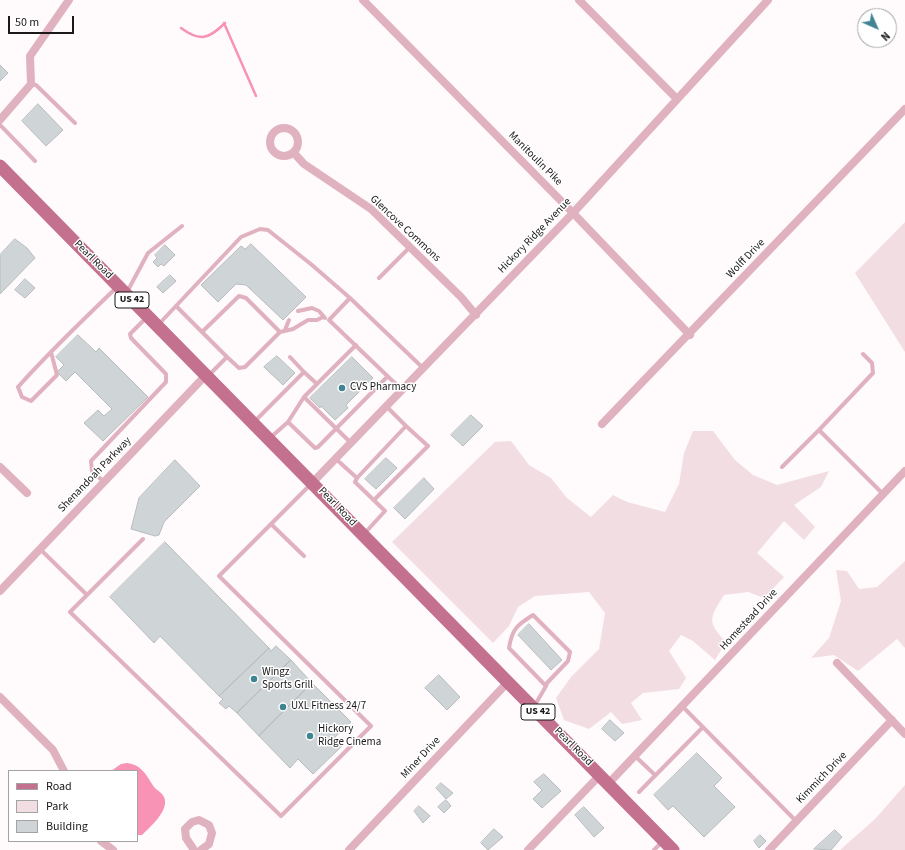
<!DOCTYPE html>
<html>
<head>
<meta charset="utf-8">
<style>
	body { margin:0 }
	#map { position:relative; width:905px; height:850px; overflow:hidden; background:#fffafb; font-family:"Source Sans 3",sans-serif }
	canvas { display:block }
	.legend { position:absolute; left:8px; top:770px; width:130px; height:72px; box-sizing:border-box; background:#fff; border:1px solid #a3a3a3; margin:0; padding:5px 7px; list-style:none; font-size:12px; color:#1a1819 }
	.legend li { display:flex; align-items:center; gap:8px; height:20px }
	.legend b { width:20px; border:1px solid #a3a3a3 }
	.north { position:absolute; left:857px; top:8px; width:40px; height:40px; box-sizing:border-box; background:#fff; border:1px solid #a3a3a3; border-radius:50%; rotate:135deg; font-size:11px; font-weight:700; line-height:16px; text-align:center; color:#1a1819 }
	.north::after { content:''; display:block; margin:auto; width:14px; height:18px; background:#408493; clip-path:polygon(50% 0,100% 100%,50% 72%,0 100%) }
	.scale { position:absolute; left:8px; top:16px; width:66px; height:18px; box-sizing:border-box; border:2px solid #1a1819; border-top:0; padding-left:5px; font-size:12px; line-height:14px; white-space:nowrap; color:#1a1819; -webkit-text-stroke:3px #fff; paint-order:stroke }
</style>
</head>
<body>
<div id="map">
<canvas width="905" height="850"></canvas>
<ul class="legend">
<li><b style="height:5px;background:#c3718e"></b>Road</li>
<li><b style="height:11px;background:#f2dde3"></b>Park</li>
<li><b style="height:11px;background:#cfd5d7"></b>Building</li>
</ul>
<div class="north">N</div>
<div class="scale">50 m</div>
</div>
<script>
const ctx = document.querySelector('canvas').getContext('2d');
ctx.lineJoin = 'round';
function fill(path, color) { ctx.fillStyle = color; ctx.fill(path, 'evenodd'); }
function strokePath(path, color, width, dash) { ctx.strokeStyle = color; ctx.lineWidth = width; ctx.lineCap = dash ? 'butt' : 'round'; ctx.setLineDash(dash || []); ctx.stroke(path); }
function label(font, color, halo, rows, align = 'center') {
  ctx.font = font + ' "Source Sans 3",sans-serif'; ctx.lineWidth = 3; ctx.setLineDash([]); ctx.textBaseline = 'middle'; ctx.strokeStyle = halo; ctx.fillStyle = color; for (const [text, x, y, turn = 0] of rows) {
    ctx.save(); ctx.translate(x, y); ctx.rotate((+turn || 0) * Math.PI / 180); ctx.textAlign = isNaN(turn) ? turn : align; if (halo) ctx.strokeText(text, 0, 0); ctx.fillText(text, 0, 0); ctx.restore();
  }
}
const green = new Path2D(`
	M905 222V352L855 273Z
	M693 431H713L735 460 753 475 777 485 829 471 821 487 794 505 815 527 804 540 784 521 757 553 784 577 764 598 748 592 724 595C710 618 706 621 726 642L715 660 693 641 681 635 669 651 686 678 679 689 643 693 631 703 642 720 622 724 611 712 589 729 564 720 556 698 571 677 599 649 605 613 589 592 535 596 518 607 509 626 493 643 392 542 495 442 511 441 529 465 551 478 567 498 591 517 613 495 627 502 665 512 679 484 684 453Z
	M905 561V648L897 639 858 671 834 655 811 658 829 638 841 601 836 570 847 571 859 589 877 587Z
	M905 785V850H840L875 819Z`);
const water = new Path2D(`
	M127 763C141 765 145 773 152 784 155 790 161 791 164 797 170 810 150 827 142 835H137V771H111L121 764Z`);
const stream = new Path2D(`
	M224 23 256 96
	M181 28C200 42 209 39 225 23`);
const building = new Path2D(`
	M0 65 8 73 0 81Z
	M38 104 63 130 46 146 22 121Z
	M15 239 27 248 35 258 0 294V255Z
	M251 244 306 297 283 320 246 285 236 284 218 302 201 285 241 246 245 249Z
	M165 245 175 255 164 266 161 264 158 267 153 262 157 258 155 255Z
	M170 275 176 281 163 293 157 287Z
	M25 279 35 288 25 298 15 290Z
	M78 335 96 352 99 348 148 397 103 441 84 423 98 410 104 416 112 409 75 372 66 381 57 372 64 365 56 357Z
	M277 356 295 373 283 385 264 367Z
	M352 357 373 378 346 405 348 408 335 420 321 406 320 408 310 398Z
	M471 415 483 426 463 446 451 435Z
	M386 458 397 468 376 489 365 479Z
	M175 460 200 486 164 522 159 535 155 536 131 529 139 498Z
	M424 478 434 489 405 519 394 508Z
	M165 542 269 648 219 696 160 636 154 643 110 597Z
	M529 624 562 660 551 670 518 635Z
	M276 646 291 660 237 713 229 706 226 709 219 703 223 699 219 696 269 648 271 651Z
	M291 660 312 683 259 736 237 713Z
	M439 675 460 697 447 710 425 688Z
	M312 683 351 722 334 738 342 746 313 774 298 759 290 768 259 736Z
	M610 720 624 733 615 741 602 729Z
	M697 753 722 778 714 786 735 807 704 837 673 806 668 810 654 795Z
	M544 774 561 791 542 808 533 799 542 790 534 782Z
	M441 783 453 793 446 799 436 788Z
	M446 800 451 806 444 813 438 807Z
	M419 806 430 816 423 823 414 811Z
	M584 807 604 828 594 837 575 815Z
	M494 829 503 837 488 850 481 843Z
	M835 830 842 837 831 850 814 849Z
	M760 835 766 841 759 848 754 841Z`);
const service = new Path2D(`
	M31 84 36 85 75 123
	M0 125 35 161
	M379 278 410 247
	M127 292 148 253 182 226
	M176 306 202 332
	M298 311 312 308 319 311 325 318
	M159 324 241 237 260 229 268 230 312 265 350 298
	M285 330 289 320
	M280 332 293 329 308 320H317L323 317
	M51 352 57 375 31 401 22 397 18 387C49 352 83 320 116 288
	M863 354 872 363 873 373 819 430 883 494
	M304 372 317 384
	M209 375 227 357 202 332 239 296 246 298 280 332 245 367 239 368 227 357
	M402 390 329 320 350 298 423 368
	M304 397 356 345
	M255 421 304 372 290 357
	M288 422 315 448 318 447 387 377
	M270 438 288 422 304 397 351 443
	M336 459 357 478 406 426 386 406
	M782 467 819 430
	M357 478 355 482 385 511 364 534
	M104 482 92 471 91 461 166 382V374L131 338 130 334 146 318
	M374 500 428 446 406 426
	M271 524 304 556
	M143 539 70 612 281 816 371 726 219 576 311 484
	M40 549 87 595
	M535 705 546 686 547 683 568 661 570 652 533 615C517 625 512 629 509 648L546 686
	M682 706 796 821
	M635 756 655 775
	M639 792 703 727
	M654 850 662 842`);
const minor = new Path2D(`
	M363 0 573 213 690 335
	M579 0 677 99
	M0 120 31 84 30 56 69 0
	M270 142a14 14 0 1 1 28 0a14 14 0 1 1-28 0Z
	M294 153 304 164 371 209 461 297 476 315
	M602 424 905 109
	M0 467 27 493
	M313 482 573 213 768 0
	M0 591 206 375
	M837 663 905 734
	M0 697 53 750 64 771
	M608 784 905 471
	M101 841 113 850
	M194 850 186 838 185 829 192 822 199 820 209 825 212 833 209 844 201 850
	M349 850 508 682
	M528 850 600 775
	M769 850 892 720`);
const primary = new Path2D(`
	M0 166 673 850`);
const markers = [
	[342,388,4,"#408493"],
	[254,679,4,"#408493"],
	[283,707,4,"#408493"],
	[310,736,4,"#408493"]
];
const shields = [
	[132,300,34],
	[538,712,34]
];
const shieldNames = [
	["US 42",132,300],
	["US 42",538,712]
];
const streetNames = [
	["Manitoulin Pike",535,159,45],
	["Glencove Commons",405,229,43],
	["Hickory Ridge Avenue",535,236,-46],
	["Wolff Drive",746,259,-46],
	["Pearl Road",93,260,45],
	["Shenandoah Parkway",95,475,-46],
	["Pearl Road",337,507,46],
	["Homestead Drive",749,620,-47],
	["Pearl Road",573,747,45],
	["Miner Drive",421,758,-47],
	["Kimmich Drive",822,778,-46]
];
const poiNames = [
	["CVS Pharmacy",350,388],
	["Wingz",262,673],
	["Sports Grill",262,686],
	["UXL Fitness 24/7",291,707],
	["Hickory",318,730],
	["Ridge Cinema",318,743]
];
fill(green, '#f2dde3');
fill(water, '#f893b6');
strokePath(stream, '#f893b6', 2.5);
fill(building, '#cfd5d7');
strokePath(building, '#b7bdbe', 1);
strokePath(service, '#e0b2c0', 4);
strokePath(minor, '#e0b2c0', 8);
strokePath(primary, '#c3718e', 13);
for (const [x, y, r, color] of markers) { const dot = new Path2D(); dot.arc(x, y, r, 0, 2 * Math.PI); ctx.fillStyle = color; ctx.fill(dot); strokePath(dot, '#fff', 1.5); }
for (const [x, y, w] of shields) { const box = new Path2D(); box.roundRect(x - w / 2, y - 8, w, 16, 3); ctx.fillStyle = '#fff'; ctx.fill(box); strokePath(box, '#1a1819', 1); }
label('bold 10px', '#1a1819', null, shieldNames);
label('11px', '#1a1819', '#fff', streetNames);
label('11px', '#1a1819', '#fff', poiNames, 'left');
</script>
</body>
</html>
